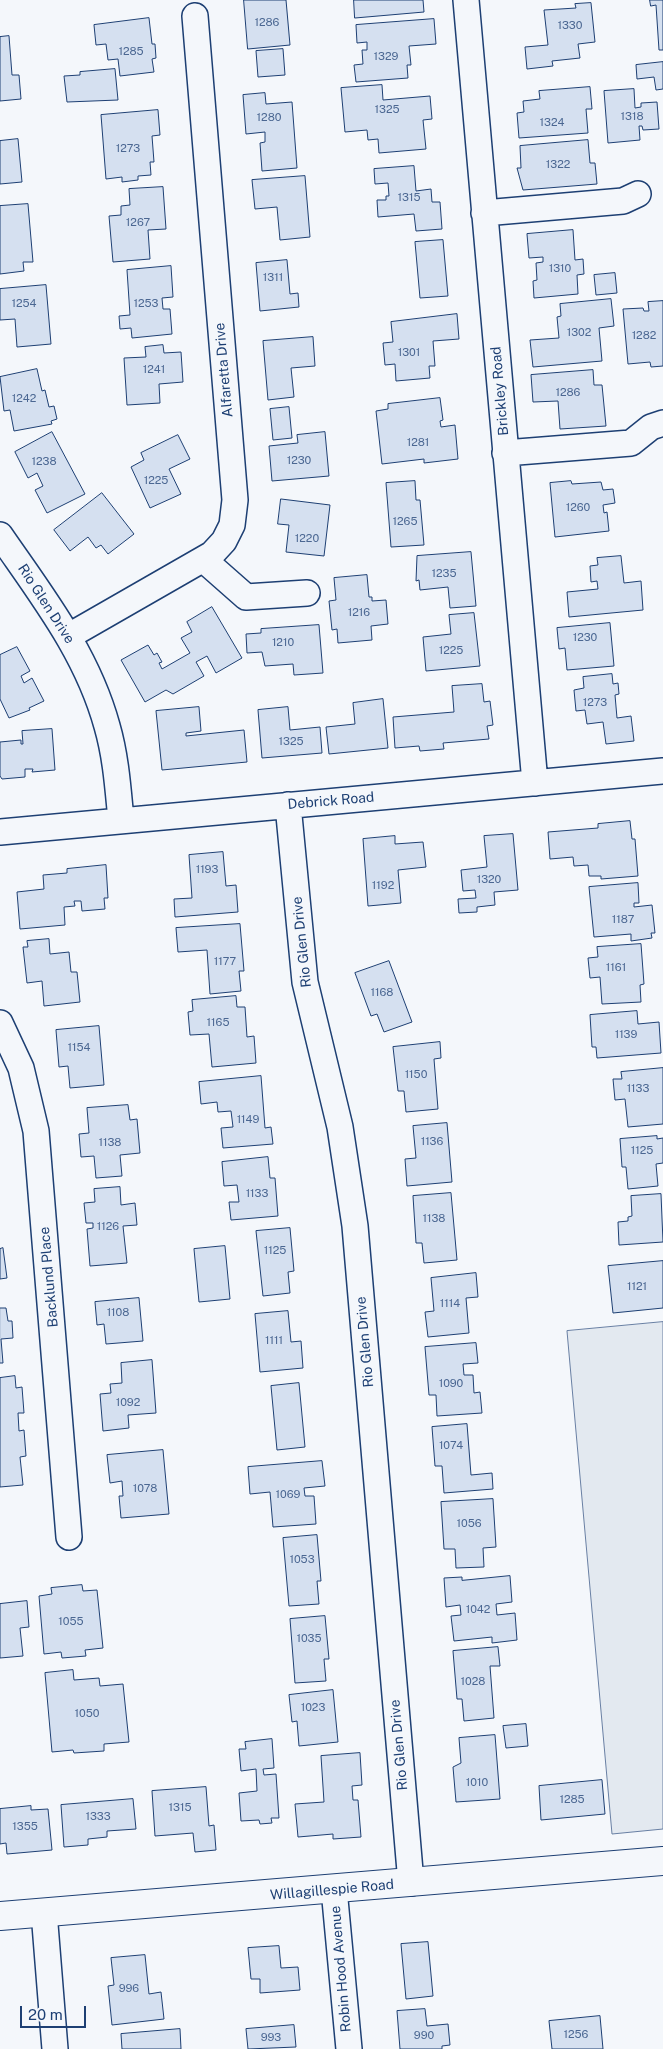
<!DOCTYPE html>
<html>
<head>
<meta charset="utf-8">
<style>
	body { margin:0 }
	#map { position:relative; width:663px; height:2049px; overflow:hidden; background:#f4f7fb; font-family:"Public Sans",sans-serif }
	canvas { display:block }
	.scale { position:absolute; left:20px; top:2006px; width:66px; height:22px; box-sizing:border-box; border:2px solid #1d3f73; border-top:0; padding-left:6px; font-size:15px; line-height:18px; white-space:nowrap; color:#1d3f73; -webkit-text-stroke:4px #f4f7fb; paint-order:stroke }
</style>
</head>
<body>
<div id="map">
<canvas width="663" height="2049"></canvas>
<div class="scale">20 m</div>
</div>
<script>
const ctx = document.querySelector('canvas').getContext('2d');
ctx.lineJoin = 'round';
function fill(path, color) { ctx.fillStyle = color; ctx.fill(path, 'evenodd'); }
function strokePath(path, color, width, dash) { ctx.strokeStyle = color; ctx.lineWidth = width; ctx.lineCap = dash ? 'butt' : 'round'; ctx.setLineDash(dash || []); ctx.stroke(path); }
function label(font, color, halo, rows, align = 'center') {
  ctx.font = font + ' "Public Sans",sans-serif'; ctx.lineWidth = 4; ctx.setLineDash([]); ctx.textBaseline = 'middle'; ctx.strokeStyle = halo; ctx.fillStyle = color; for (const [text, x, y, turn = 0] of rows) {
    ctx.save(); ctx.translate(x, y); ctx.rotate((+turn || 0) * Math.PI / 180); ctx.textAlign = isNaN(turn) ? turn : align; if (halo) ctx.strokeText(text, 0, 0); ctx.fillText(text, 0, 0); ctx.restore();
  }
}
const green = new Path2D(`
	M663 1322V1829L612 1834 567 1331Z`);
const building = new Path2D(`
	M244 0H286L290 45 248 49Z
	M354 0H423L424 12 355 18Z
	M650 0H663V50H659L656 5 651 6Z
	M591 3 595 42 578 44 580 58 552 61 553 66 527 69 525 47 548 45 544 10 576 8 575 4Z
	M149 18 152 44H155L156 58 152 59 154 72 120 76 118 59 108 60 106 44 96 45 94 25Z
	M434 19 436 44 409 46 411 65H407L408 78 356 82 354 65 363 64 362 50H367V42L357 43 356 25Z
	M9 36 12 75H19L21 99 0 101V37Z
	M283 49 285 75 258 77 256 51Z
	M663 62V89L656 90 654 77 637 79 636 65Z
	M115 69 118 100 67 102 64 76 80 75V72Z
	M382 85 383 100 430 96 432 119 423 120 426 149 379 153 378 139 368 140 367 130 345 132 341 88Z
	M590 87 592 109H586L588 133 519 138 517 113 524 112 523 101 540 99 539 91Z
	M634 89 635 108 641 107V103L657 102 659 129 643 130 642 126H639L640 140 608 143 604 91Z
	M265 93 266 104 292 102 297 168 262 171 260 143 265 142V132L246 134 243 95Z
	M158 110 160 135 152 136 154 162H150L151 175 138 176V180L122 182V177L106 179 101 115Z
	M18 139 22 182 0 184V141Z
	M588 140 590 163H595L597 184 523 190 517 168H521L520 146Z
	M414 166 416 191 431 189 432 202H440L442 229 416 231 414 214 378 217 377 200H386V196H389L388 183 375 184 374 169Z
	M305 176 310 237 280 240 277 207 255 209 252 180Z
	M163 187 166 229 148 230 150 259 113 262 109 216 121 215V206L130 205 129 189Z
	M28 204 33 262H23L24 271 0 274V206Z
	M573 230 575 260 583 259 584 274 577 275 578 294 534 298 533 281 537 280 536 263 543 262V257L529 258 527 234Z
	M443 240 448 296 420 298 415 242Z
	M287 260 290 294 298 293 299 307 260 311 256 263Z
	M171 266 173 297 162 298 163 309H170L172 334 132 338 131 328 120 329 119 316 130 315 127 270Z
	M615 273 617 293 596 295 594 275Z
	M46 285 51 344 17 347 15 319 0 320V289Z
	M611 299 614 326 599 328 602 361 533 367 530 340 559 338 557 317 561 316 560 304Z
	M663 301V366L651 367 650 362 628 364 623 309 643 308 644 311H649L648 302Z
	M457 314 459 339 433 341 435 366H429L430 378 396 381 395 364 385 365 383 343 393 342 391 322Z
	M313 337 315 366 291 368 294 397 268 400 263 341Z
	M163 345 164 353 181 352 183 382 159 384 160 403 127 405 124 358 146 357 145 347Z
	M37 369 42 391 45 390 49 407 54 406 57 419 51 421 52 424 14 431 10 410 4 411 0 377Z
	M593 370 594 385H602L606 426 560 429 558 401 533 402 531 375Z
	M440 398 443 420 440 421 441 427 455 425 458 459 424 463V459L382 464 376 411 388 409V404Z
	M289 407 292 438 273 440 270 409Z
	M52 432 85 494 47 513 35 490 43 486 37 473 28 478 15 452Z
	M325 432 329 476 272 481 269 446 298 443 297 435Z
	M178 435 190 459 169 469 181 494 150 508 131 467 144 460 141 453Z
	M415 481 416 500H420L424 545 391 547 386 483Z
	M571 481 572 484 601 482 603 490 613 489 615 503 603 505 604 513 607 512 609 531 555 537 550 483Z
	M102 493 134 534 108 554 101 545 96 548 88 537 70 551 54 530Z
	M281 499 330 505 324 556 286 552 289 525 278 524Z
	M471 552 476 606 450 608 448 587 420 590 419 580 416 581 417 556Z
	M621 556 624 583 641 581 643 610 569 617 567 592 598 589 597 581 591 582 590 566 598 565 597 558Z
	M367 575 369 597H372V601L386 600 388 624 371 626 372 640 338 643 337 629 332 630 329 601 336 600 334 578Z
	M212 607 242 658 216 673 207 656 196 662 204 676 173 694 166 690 145 702 121 660 148 645 154 655 157 653 162 662 159 663 162 669 190 653 181 638 192 632 187 622Z
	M474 613 480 666 426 671 423 637 451 634 449 615Z
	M610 623 614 666 567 670 565 648 559 649 557 628Z
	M319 625 323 673 294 675 293 664 265 666 262 652 247 653 246 634 261 633V629Z
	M17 647 30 671 21 676 24 683 32 678 44 701 29 708 30 710 9 718 0 699V655Z
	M612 674 613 684 618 683 619 694 615 695 617 718 631 716 634 741 606 744 603 722 587 724 585 710 576 711 574 690 584 688 583 677Z
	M482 684 484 702 490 701 493 725 487 726 489 739 443 743 444 749 420 751 419 746 395 748 393 717 454 712 452 686Z
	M383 699 388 748 329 754 326 727 355 724 353 703Z
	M199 707 201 731 186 733V736L244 730 247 762 162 770 156 711Z
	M288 707 290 730 320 727 322 753 262 758 258 710Z
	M52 729 55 770 32 772 33 769H25V777L2 779 0 776V742L21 740V744H23L22 731Z
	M630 821 632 839H635L638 876 601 879V876H589L588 865 574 866 573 857 550 859 548 832 598 828V824Z
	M513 834 518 890 494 892 495 905 477 907V912L459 913 458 899 476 898 475 890 463 891 461 870 487 867 484 836Z
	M395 836V844L423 842 426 867 398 870 401 903 368 906 363 839Z
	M223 852 226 886 236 885 238 912 175 917 174 899 192 898 189 855Z
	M106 865 108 898H104L105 909 82 911 81 901H74L75 906 64 907 65 925 20 929 17 892 44 889 43 875 67 873V869Z
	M638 883 639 903H634V907L652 905 655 933H651L652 938 631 941V934L594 937 589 887Z
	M240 924 244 971H239L241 991 210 994 207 950 178 952 176 928Z
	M49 939 50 954 69 952 71 972H77L80 1002 44 1006 42 981 27 983 23 947H28L27 941Z
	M641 944 644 984 640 985 641 1002 602 1004 600 977 590 978 588 958 598 957 597 947Z
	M389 961 412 1022 384 1032 377 1014 371 1016 355 973Z
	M236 996 237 1007H245L247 1037 254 1036 256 1063 212 1067 209 1034 190 1035 188 1012 193 1011 192 1000Z
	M637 1011 638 1024 659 1022 661 1053 597 1058 596 1047H592L590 1015Z
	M99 1026 104 1085 70 1088 68 1066 59 1067 56 1030Z
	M440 1042 441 1058 434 1059 438 1109 406 1112 404 1091H398L393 1047Z
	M663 1068V1124L628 1127 625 1099 615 1100 613 1079H622L621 1072Z
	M261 1076 265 1128 271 1127 273 1144 223 1148 221 1128 233 1127 231 1111 218 1112 217 1102 201 1104 199 1082Z
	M128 1105 130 1120 137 1119 140 1153 120 1155 122 1176 96 1178 94 1156 81 1157 79 1134 89 1133 87 1108Z
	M447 1123 452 1182 407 1186 405 1159 416 1158 413 1126Z
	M657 1136V1139L663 1138V1163L656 1164 658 1186 628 1189 626 1167H622L620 1139Z
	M268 1157 270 1178H275L278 1216 231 1220 229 1202H239L237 1185 224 1186 222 1162Z
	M120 1187 121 1205 135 1203 137 1225 123 1226 127 1263 90 1266 87 1229 93 1228V1223H86L84 1203 95 1202 94 1189Z
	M451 1193 457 1260 424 1263 422 1243H416L413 1196Z
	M661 1194 663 1242 619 1245 618 1222 628 1221V1217L632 1216 631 1196Z
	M290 1228 294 1271 288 1272 290 1293 263 1296 256 1231Z
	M225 1246 230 1299 199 1302 194 1249Z
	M3 1248 7 1278 0 1279V1249Z
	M663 1261V1308L613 1313 608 1266Z
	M476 1273 478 1297 466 1298 469 1333 428 1337 425 1312 434 1311 431 1278Z
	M139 1298 143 1341 106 1344 104 1324 97 1325 95 1302Z
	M0 1308H6L8 1321H12L13 1338 1 1339 3 1363H0Z
	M288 1311 291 1342 301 1341 303 1368 260 1372 255 1314Z
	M476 1343 478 1363 463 1364 464 1375H473L474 1393 480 1392 482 1413 437 1416 436 1395H429L425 1347Z
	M152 1360 156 1413 128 1415 129 1428 103 1431 100 1394 111 1393 110 1384 122 1383 121 1363Z
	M15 1376 16 1388 22 1387 24 1413H18L19 1431 24 1430 26 1456 20 1457 23 1485 0 1487V1378Z
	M299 1383 305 1447 277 1450 271 1386Z
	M467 1424 471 1475 492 1473 493 1489 444 1493 442 1466H435L432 1427Z
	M163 1450 169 1514 121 1518 119 1496H123L122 1481 110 1483 107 1455Z
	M322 1461 325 1486 304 1488 305 1496H314L316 1524 273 1527 270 1492 250 1494 248 1467Z
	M493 1499 496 1547 483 1548 484 1567 456 1568 455 1549H444L441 1502Z
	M317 1535 321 1581H317L319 1604 289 1606 283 1538Z
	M510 1576 512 1602 496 1604 497 1615 515 1613 517 1640 492 1643V1637L454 1641 451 1616 461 1615 460 1605 446 1607 444 1578 462 1577V1580Z
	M82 1585 83 1591 97 1590 103 1648 85 1650 86 1656 62 1658 61 1652 44 1654 39 1596 52 1594 51 1588Z
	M27 1601 29 1627 20 1628 23 1656 0 1658V1604Z
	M325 1616 329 1659H324L326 1681 295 1683 290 1619Z
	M498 1647 500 1666H490L494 1718 464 1721 462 1699H457L453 1651Z
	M73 1670 74 1680 99 1678 100 1686 123 1684 129 1742 104 1744V1751L74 1753 73 1750 52 1752 45 1673Z
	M333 1690 338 1742 299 1746 297 1721 292 1722 289 1695Z
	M526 1724 528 1746 506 1748 503 1726Z
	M495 1735 500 1799 456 1802 453 1767 461 1763 459 1738Z
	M272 1739 274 1768 263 1769 264 1775 276 1774 279 1818H271L272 1823 260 1824 259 1820 241 1821 239 1793 257 1791 256 1769 241 1771 239 1749H246L245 1742Z
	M360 1753 362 1785 352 1786 353 1800H358L361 1837 333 1839V1834L298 1837 295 1804 324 1802 321 1756Z
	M602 1780 605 1814 541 1820 539 1786Z
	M206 1787 209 1826 214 1825 216 1850 195 1852 193 1833 155 1836 152 1791Z
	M133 1799 136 1829 107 1831V1837L88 1839V1845L64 1847 61 1805Z
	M31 1806V1810L48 1809 52 1850 7 1854 6 1843 0 1844V1809Z
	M428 1942 433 1996 406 1999 401 1944Z
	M279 1946 281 1968 298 1967 300 1990 260 1993V1979H251L248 1948Z
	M145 1955 149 1994 161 1992 164 2019 112 2025 108 1986 114 1985 111 1958Z
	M425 2009 427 2026 448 2024 450 2045 442 2046V2049H400L397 2011Z
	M600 2016 603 2049H552L549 2021Z
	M294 2025 296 2047 248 2049 246 2029Z
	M180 2029 181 2049H122L121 2034Z`);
const minor = new Path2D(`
	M466 0 535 783
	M484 213 623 201 638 194
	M505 453 631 443 651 427 663 423
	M0 535C42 596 87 653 107 726 116 757 118 789 121 820
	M204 560 246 597 307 593
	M69 636 212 554 224 541 232 525 235 500 195 16
	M288 805 305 982 340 1127 355 1226 411 1883
	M0 832 663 771
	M0 1023 21 1068 36 1131 69 1537
	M334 1889 349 2049
	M44 1912 55 2049`);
const major = new Path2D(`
	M0 1916 663 1861`);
const numberNames = [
	["1286",267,23],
	["1330",570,26],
	["1285",131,52],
	["1329",386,57],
	["1325",387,110],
	["1318",632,117],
	["1280",269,118],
	["1324",552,123],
	["1273",128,149],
	["1322",558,165],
	["1315",409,198],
	["1267",138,223],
	["1310",560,269],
	["1311",273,278],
	["1254",24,304],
	["1253",146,304],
	["1302",579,333],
	["1282",644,336],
	["1301",409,353],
	["1241",154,370],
	["1286",568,393],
	["1242",24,399],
	["1281",418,443],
	["1230",299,461],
	["1238",44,462],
	["1225",156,481],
	["1260",578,508],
	["1265",405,522],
	["1220",307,539],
	["1235",444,574],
	["1216",359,613],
	["1230",585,638],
	["1210",283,643],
	["1225",451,651],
	["1273",595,703],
	["1325",291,742],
	["1193",207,870],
	["1320",489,880],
	["1192",383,886],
	["1187",623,920],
	["1177",225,962],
	["1161",616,968],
	["1168",382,993],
	["1165",218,1023],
	["1139",626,1035],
	["1154",79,1048],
	["1150",416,1075],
	["1133",638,1089],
	["1149",248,1120],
	["1136",432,1142],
	["1138",110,1143],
	["1125",642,1151],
	["1133",257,1194],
	["1138",434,1219],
	["1126",108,1227],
	["1125",275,1251],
	["1121",637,1287],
	["1114",450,1304],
	["1108",118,1313],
	["1111",274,1341],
	["1090",451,1384],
	["1092",128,1403],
	["1074",451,1446],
	["1078",145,1489],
	["1069",288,1495],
	["1056",469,1524],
	["1053",302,1560],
	["1042",478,1610],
	["1055",71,1622],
	["1035",309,1639],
	["1028",473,1682],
	["1023",313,1708],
	["1050",87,1714],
	["1010",477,1783],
	["1285",572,1800],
	["1315",180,1808],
	["1333",98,1817],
	["1355",25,1827],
	["996",129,1989],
	["1256",576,2035],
	["990",424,2036],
	["993",271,2038]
];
const streetNames = [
	["Alfaretta Drive",224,370,-95],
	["Brickley Road",500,391,-95],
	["Rio Glen Drive",46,604,57],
	["Debrick Road",331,801,-5],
	["Rio Glen Drive",302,942,-96],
	["Backlund Place",49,1277,-95],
	["Rio Glen Drive",365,1342,-95],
	["Rio Glen Drive",399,1745,-95],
	["Willagillespie Road",332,1890,-5],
	["Robin Hood Avenue",341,1969,-95]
];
fill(green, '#e3e9f0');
strokePath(green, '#687fa3', 1);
fill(building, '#d5e0f0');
strokePath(building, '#1d3f73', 1);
strokePath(minor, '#1d3f73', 28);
strokePath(major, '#1d3f73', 30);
strokePath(minor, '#f4f7fb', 25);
strokePath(major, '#f4f7fb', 28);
label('11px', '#4b6792', null, numberNames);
label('14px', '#1d3f73', '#f4f7fb', streetNames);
</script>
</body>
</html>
